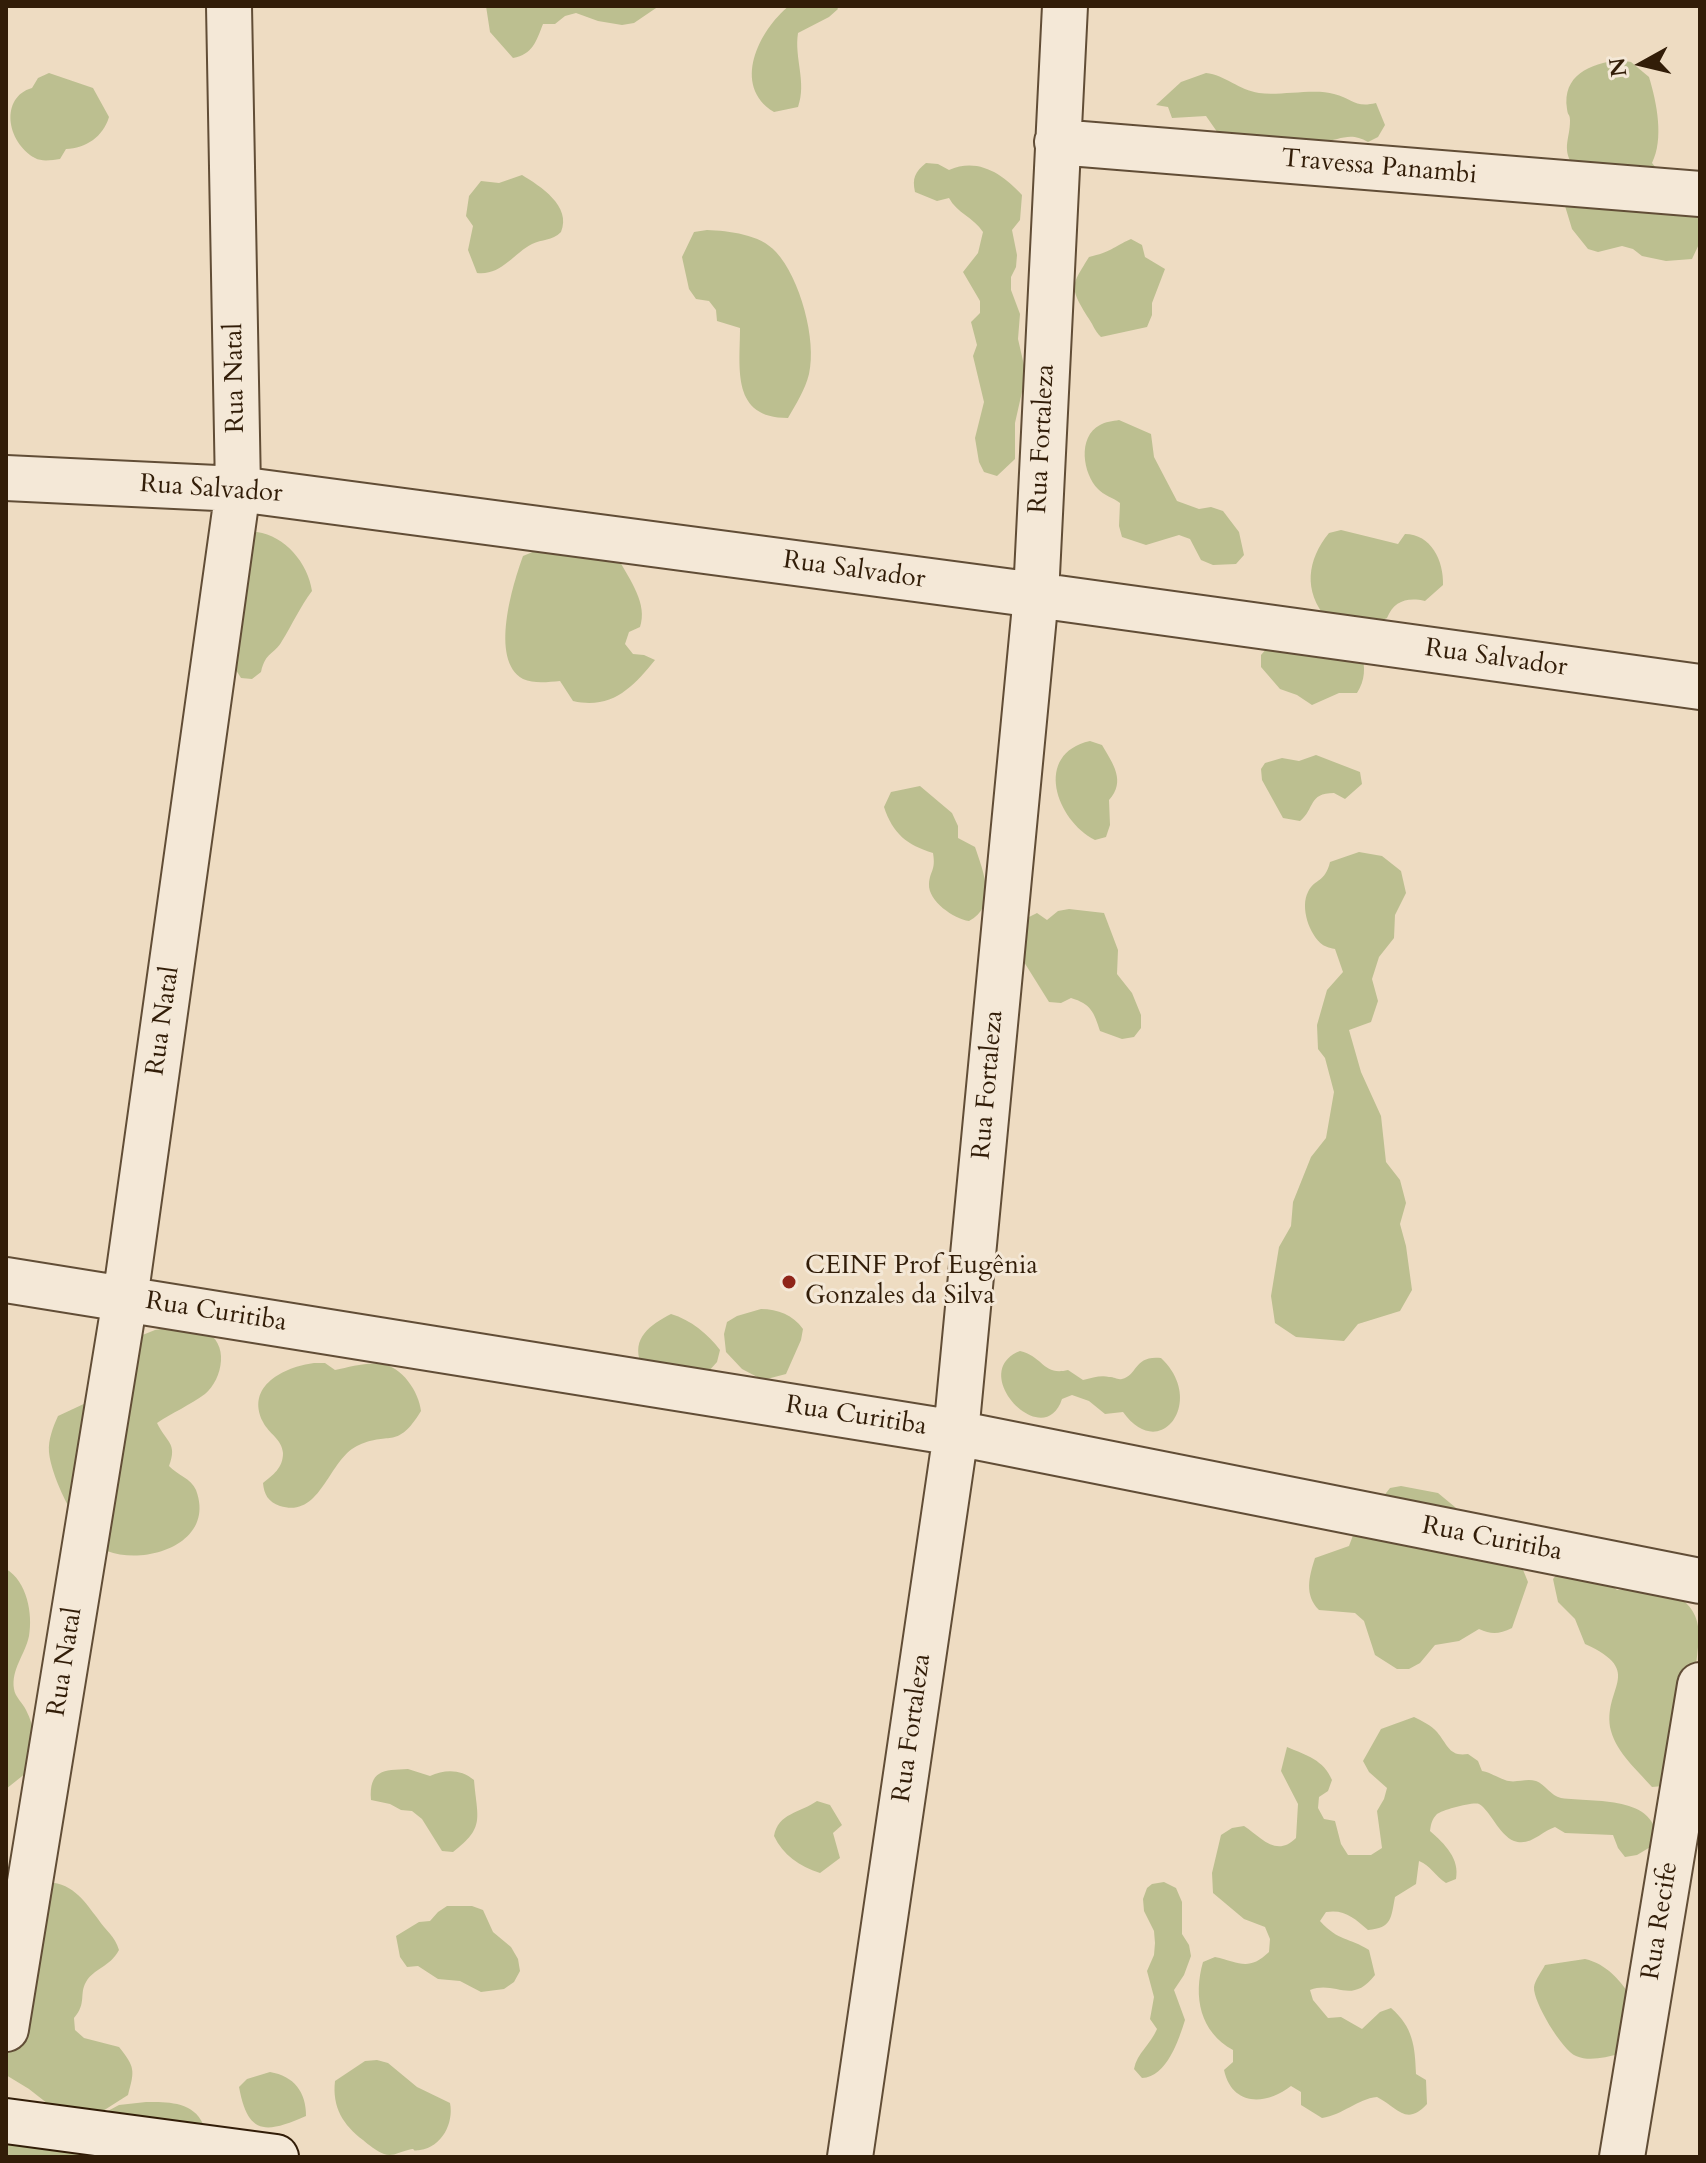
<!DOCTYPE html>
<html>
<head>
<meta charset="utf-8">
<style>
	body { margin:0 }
	#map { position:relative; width:1706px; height:2163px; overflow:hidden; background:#eedcc2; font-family:Cardo,serif }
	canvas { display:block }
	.frame { position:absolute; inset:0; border:8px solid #321d08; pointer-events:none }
	.north { position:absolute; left:1602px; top:24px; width:80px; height:80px; -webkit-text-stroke:6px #f4e8d7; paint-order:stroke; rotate:262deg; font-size:22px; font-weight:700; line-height:32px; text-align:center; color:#321d08 }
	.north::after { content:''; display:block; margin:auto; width:28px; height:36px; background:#321d08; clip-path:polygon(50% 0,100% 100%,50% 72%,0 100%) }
</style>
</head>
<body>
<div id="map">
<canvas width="1706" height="2163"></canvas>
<div class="frame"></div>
<div class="north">N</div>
</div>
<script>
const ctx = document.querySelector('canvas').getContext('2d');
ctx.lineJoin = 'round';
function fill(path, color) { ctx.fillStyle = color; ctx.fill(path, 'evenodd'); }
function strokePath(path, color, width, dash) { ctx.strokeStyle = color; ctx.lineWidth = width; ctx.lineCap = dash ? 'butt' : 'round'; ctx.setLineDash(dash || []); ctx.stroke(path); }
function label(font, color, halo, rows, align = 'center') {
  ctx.font = font + ' Cardo,serif'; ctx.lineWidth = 6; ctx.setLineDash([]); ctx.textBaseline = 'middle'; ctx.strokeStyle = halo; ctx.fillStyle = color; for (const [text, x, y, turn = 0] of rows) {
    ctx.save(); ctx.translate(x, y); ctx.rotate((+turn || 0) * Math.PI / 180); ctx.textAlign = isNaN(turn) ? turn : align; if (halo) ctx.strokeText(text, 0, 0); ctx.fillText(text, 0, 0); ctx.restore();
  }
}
const green = new Path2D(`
	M486 6H659L634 23 622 25 598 21 576 13 565 16 555 24H543C536 42 533 54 513 58L490 32Z
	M789 6H836L838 9 829 17 798 33C794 58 807 82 798 107L774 112C731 86 759 30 789 6Z
	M1619 60 1631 62 1649 77C1657 103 1664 139 1652 163L1661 174 1700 186V242L1692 259 1666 261 1642 256 1633 249 1622 246 1598 252 1588 249 1572 229 1562 196 1572 164C1562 148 1570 138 1570 121 1570 113 1568 117 1567 109 1562 75 1590 64 1619 60Z
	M49 73 93 88 109 117C103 137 86 148 66 149L60 159C52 160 42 162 35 158 6 142 0 97 32 88L38 78Z
	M1206 73C1225 75 1239 90 1259 93 1280 96 1315 88 1334 94 1353 99 1355 108 1376 103L1385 125 1378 137 1368 142C1350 131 1340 140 1322 142L1220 136 1206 116 1172 118 1168 107 1156 105 1181 82Z
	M926 163 938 164 949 170C978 157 1003 174 1022 195L1020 220 1012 230 1017 255 1016 267 1011 277V290L1020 314 1018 339 1026 374 1015 423V459L997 476 984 472 979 462 975 438 984 402 973 356 977 345 971 322 980 313V301L963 272 978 253 983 232C973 217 957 213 949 198L937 201 915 192C912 178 915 172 926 163Z
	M522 175C540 186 572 206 561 232 552 241 542 239 532 244 514 253 501 276 477 273L468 250 473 226 466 216 469 196 481 181 499 183Z
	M707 230C729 231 760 234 776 252 800 278 817 340 809 374 805 390 796 404 788 418 731 418 740 369 740 328L717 321 716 310 709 301 696 299 689 289 682 257 694 232Z
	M1131 239 1142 245 1145 257 1165 269 1152 303V315L1147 327 1101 337C1094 330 1093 324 1087 316 1069 286 1071 286 1089 257 1111 252 1113 247 1131 239Z
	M1119 420 1151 434 1154 457 1177 501 1199 509 1211 507 1223 511 1239 532 1244 555 1236 564 1213 565 1201 560 1190 539 1179 535 1146 545 1122 537 1119 526 1120 503C1114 498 1103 495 1098 489 1083 474 1077 437 1100 425 1105 422 1113 421 1119 420Z
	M1341 530 1398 544 1405 534C1431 534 1444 561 1443 585L1425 601C1407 597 1394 601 1387 618L1376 623 1327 619C1303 591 1307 560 1329 533Z
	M257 532C285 536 308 563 312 591 300 607 292 625 282 641 274 655 266 651 261 672L252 679 241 678 229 659 245 534Z
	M552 535 619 560C630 580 648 604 640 627L629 632 625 644 633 654 644 655 655 660C633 687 612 710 573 701L560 681C548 682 534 684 523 679 489 660 513 584 523 556L535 551Z
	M1267 648 1361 653C1366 666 1365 681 1357 693H1339L1312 705 1297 695 1280 689 1261 667V655Z
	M1090 741 1102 745C1113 764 1126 781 1109 800L1110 825 1106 837 1095 840C1056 820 1033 754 1090 741Z
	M1316 755 1360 772 1362 784 1345 799 1334 793C1308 793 1315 809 1300 821L1283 818 1262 780 1261 769 1265 763 1282 758 1299 761Z
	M920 786 952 813 958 826V838L975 847C983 871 998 906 969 921 954 919 928 901 929 884 930 870 936 871 933 853 907 845 893 834 884 807L891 792Z
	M1359 852 1382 856 1401 871 1406 893 1395 915 1394 938 1379 957 1372 979 1378 1001 1371 1022 1349 1030 1361 1072 1381 1116 1386 1162 1400 1180 1406 1203 1400 1224 1406 1246 1412 1290 1400 1311 1358 1324 1344 1341 1296 1337 1275 1323 1271 1296 1279 1247 1291 1226 1293 1202 1311 1157 1326 1138 1334 1092 1325 1058 1318 1049 1317 1025 1327 990 1343 972 1335 949C1333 949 1324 946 1323 945 1309 935 1300 907 1308 892 1315 878 1325 883 1330 862Z
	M1069 909 1104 913 1118 950 1117 974 1132 993 1141 1015V1028L1134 1037 1122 1039 1100 1031C1094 1012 1091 1004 1071 998L1061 1003 1049 1002 1024 962 1017 939 1027 918 1037 913 1047 920 1058 911Z
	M761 1309C778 1309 793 1315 803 1329L801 1340 786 1374 763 1380 742 1369 726 1352 724 1334 727 1322 737 1316Z
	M671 1314C691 1320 708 1334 720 1350L717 1362 708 1372 641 1364C631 1338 650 1325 671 1314Z
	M179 1326C187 1328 197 1328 204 1331 230 1342 223 1379 205 1394 190 1405 172 1413 157 1423 166 1442 178 1443 169 1466 177 1475 191 1478 196 1490 216 1543 147 1566 107 1551 82 1542 51 1478 49 1452 48 1440 53 1427 58 1416L88 1402 135 1338 155 1330Z
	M1020 1351C1044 1357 1043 1376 1068 1370L1083 1380C1092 1378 1101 1375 1109 1377 1115 1377 1117 1380 1122 1379 1138 1375 1134 1355 1161 1358 1207 1401 1160 1464 1123 1412L1105 1414 1089 1401 1072 1395 1062 1399C1044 1454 966 1372 1020 1351Z
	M314 1363H325L335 1370C350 1367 366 1362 381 1364 402 1366 419 1392 421 1411 397 1450 391 1431 359 1445 328 1458 322 1519 280 1506 268 1502 264 1494 263 1483 273 1475 283 1468 283 1453 282 1439 269 1434 263 1422 245 1386 284 1367 314 1363Z
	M1401 1486 1438 1493 1519 1560 1528 1582 1512 1628C1499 1634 1492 1635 1479 1629L1459 1641 1435 1645 1420 1663 1409 1669H1397L1375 1655 1364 1621 1355 1613 1319 1610C1304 1595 1309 1577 1315 1558L1349 1546 1361 1514 1379 1502 1390 1488Z
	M6 1569C27 1581 33 1614 29 1636 25 1655 11 1669 14 1689 15 1697 23 1703 26 1710 35 1727 36 1746 36 1765L6 1789Z
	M1561 1569 1609 1583 1617 1590C1659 1584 1706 1593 1698 1647 1697 1655 1697 1665 1693 1672 1689 1681 1680 1689 1675 1698L1685 1719 1663 1786 1652 1787C1638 1771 1617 1753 1611 1731 1601 1688 1647 1672 1585 1644L1575 1619 1558 1602 1553 1579Z
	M1414 1717C1422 1721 1431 1725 1437 1732 1448 1745 1449 1757 1468 1754L1478 1761 1482 1771C1492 1773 1496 1777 1505 1780 1515 1784 1525 1778 1536 1781 1545 1784 1551 1796 1561 1798 1594 1803 1658 1794 1657 1843L1637 1855 1625 1857 1618 1848 1613 1835 1565 1833 1555 1827C1542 1831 1530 1847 1514 1841 1499 1835 1490 1810 1479 1804 1474 1801 1442 1810 1437 1814 1432 1819 1431 1824 1430 1831 1445 1844 1460 1859 1456 1879L1446 1883C1435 1876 1431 1866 1419 1861L1416 1884 1395 1897C1391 1918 1392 1928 1368 1930 1354 1918 1345 1909 1326 1912L1320 1921C1339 1942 1349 1937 1369 1950L1375 1975C1351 2006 1336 1980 1310 1990L1313 2000 1328 2018 1341 2017 1362 2029 1380 2012 1391 2008C1413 2027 1415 2046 1416 2074L1426 2080 1427 2104C1406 2127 1397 2107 1377 2097 1357 2099 1343 2115 1322 2118L1301 2105V2092L1291 2086C1265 2106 1232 2106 1224 2070L1233 2062V2050C1200 2032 1193 1997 1203 1962L1215 1957C1239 1962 1248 1972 1269 1952L1270 1939 1265 1927 1244 1919 1213 1893 1212 1873 1221 1835 1232 1828 1244 1826C1261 1837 1276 1858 1296 1838L1298 1804 1281 1771 1287 1747C1306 1755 1324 1760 1332 1780L1328 1791 1319 1797 1318 1808 1324 1819 1335 1821 1341 1844 1348 1855H1371L1382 1848 1377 1811 1384 1799 1387 1788 1369 1772 1363 1761 1381 1729Z
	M408 1769 430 1776C445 1769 461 1769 474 1780 477 1818 486 1827 453 1852L442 1851 422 1819 412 1811 401 1810 390 1804 371 1800C369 1770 383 1770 408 1769Z
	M817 1801 830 1805 842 1825 833 1833 840 1858 820 1873C799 1866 783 1855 774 1836 778 1813 800 1813 817 1801Z
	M43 1882C72 1882 82 1898 98 1919 106 1931 115 1936 119 1950 109 1968 94 1968 86 1982 79 1994 87 2003 74 2018L75 2030 84 2038 119 2047C135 2067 135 2070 128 2095L95 2116 57 2111 29 2089 6 2075V1903Z
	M1164 1882 1176 1888 1182 1902V1934L1189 1945 1191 1956 1184 1975 1174 1990 1185 2020C1179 2039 1167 2077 1142 2078L1134 2069C1137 2053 1151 2044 1157 2029L1150 2019 1154 1997 1147 1971 1154 1955 1155 1943 1154 1931 1144 1911 1143 1899 1147 1888 1152 1884Z
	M447 1906H472L483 1910 493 1932 511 1947 518 1959 520 1971 514 1982 504 1989 481 1992 460 1981 438 1979 418 1966 407 1967 400 1957 396 1936 419 1922 430 1921 438 1912Z
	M1585 1959C1607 1964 1621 1981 1633 2000L1620 2054C1605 2057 1590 2062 1576 2056 1562 2050 1533 2002 1534 1987 1535 1980 1542 1971 1545 1965Z
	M377 2060 388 2063 417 2087 450 2103C454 2123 442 2147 420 2150 408 2152 419 2147 408 2150 399 2152 393 2157 384 2154 376 2151 369 2145 363 2140 343 2125 332 2107 335 2081L365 2061Z
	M270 2072C294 2076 306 2092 306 2116 265 2134 248 2135 239 2087L247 2079Z
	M146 2102C166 2102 193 2101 203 2124 207 2133 206 2147 207 2157H6V2132L106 2112 119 2105Z`);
const street = new Path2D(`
	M1057 142 1700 194
	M6 478 238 489 1036 595 1700 687
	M6 1280 956 1433 1700 1581
	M6 2029 125 1299 238 489 229 6
	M850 2157 956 1433 1036 595 1065 6
	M1622 2157 1700 1685`);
const secondary = new Path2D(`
	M6 2121 276 2157`);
const markers = [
	[789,1282,8,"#8f2418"]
];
const streetNames = [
	["Travessa Panambi",1379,168,5],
	["Rua Natal",236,378,-91],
	["Rua Fortaleza",1043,439,-87],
	["Rua Salvador",211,490,4],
	["Rua Salvador",854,571,8],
	["Rua Salvador",1496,659,8],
	["Rua Natal",164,1021,-82],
	["Rua Fortaleza",989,1085,-85],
	["Rua Curitiba",216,1313,9],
	["Rua Curitiba",856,1417,9],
	["Rua Curitiba",1492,1540,11],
	["Rua Natal",66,1662,-81],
	["Rua Fortaleza",913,1728,-82],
	["Rua Recife",1661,1921,-81]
];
const poiNames = [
	["CEINF Prof Eugênia",805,1267],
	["Gonzales da Silva",805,1297]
];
fill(green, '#bcbf90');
strokePath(street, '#614d36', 48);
strokePath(secondary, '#321d08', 48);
strokePath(street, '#f4e8d7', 44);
strokePath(secondary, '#f4e8d7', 44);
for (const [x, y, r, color] of markers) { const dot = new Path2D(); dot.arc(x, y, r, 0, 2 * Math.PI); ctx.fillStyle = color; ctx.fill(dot); strokePath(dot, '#f4e8d7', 3); }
label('26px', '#321d08', '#f4e8d7', streetNames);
label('26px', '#321d08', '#f4e8d7', poiNames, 'left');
</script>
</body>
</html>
